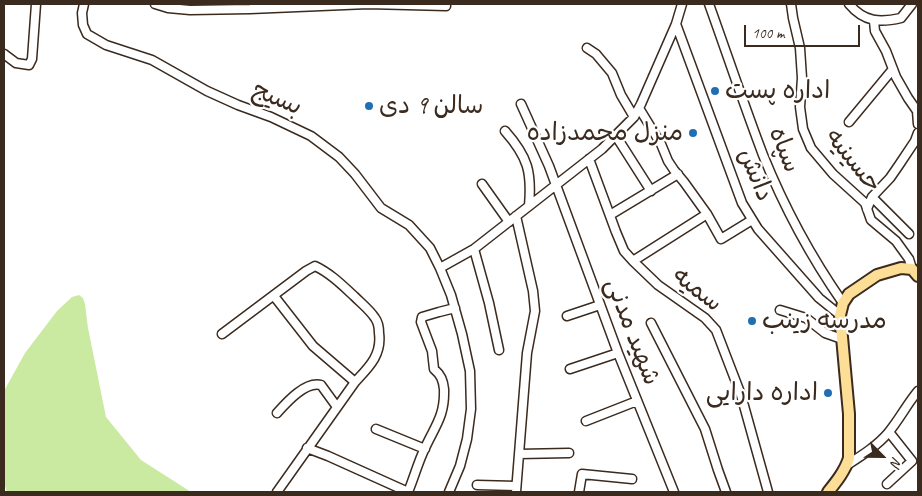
<!DOCTYPE html>
<html>
<head>
<meta charset="utf-8">
<style>
	body { margin:0 }
	#map { position:relative; width:922px; height:496px; overflow:hidden; background:#fff; font-family:Caveat,sans-serif }
	canvas { display:block }
	.frame { position:absolute; inset:0; border:5px solid #3b2a1e; pointer-events:none }
	.north { position:absolute; left:857px; top:431px; width:50px; height:50px; -webkit-text-stroke:4px #fff; paint-order:stroke; rotate:113deg; font-size:14px; font-weight:700; line-height:20px; text-align:center; color:#3b2a1e }
	.north::after { content:''; display:block; margin:auto; width:18px; height:22px; background:#3b2a1e; clip-path:polygon(50% 0,100% 100%,50% 72%,0 100%) }
	.scale { position:absolute; left:744px; top:25px; width:116px; height:22px; box-sizing:border-box; border:2px solid #3b2a1e; border-top:0; padding-left:6px; font-size:15px; line-height:18px; white-space:nowrap; color:#3b2a1e; -webkit-text-stroke:4px #fff; paint-order:stroke }
</style>
</head>
<body>
<div id="map">
<canvas width="922" height="496"></canvas>
<div class="frame"></div>
<div class="north">N</div>
<div class="scale">100 m</div>
</div>
<script>
const ctx = document.querySelector('canvas').getContext('2d');
ctx.lineJoin = 'round';
function fill(path, color) { ctx.fillStyle = color; ctx.fill(path, 'evenodd'); }
function strokePath(path, color, width, dash) { ctx.strokeStyle = color; ctx.lineWidth = width; ctx.lineCap = dash ? 'butt' : 'round'; ctx.setLineDash(dash || []); ctx.stroke(path); }
function label(font, color, halo, rows, align = 'center') {
  ctx.font = font + ' Caveat,"Playpen Sans Arabic",sans-serif'; ctx.lineWidth = 4.5; ctx.setLineDash([]); ctx.textBaseline = 'middle'; ctx.strokeStyle = halo; ctx.fillStyle = color; for (const [text, x, y, turn = 0] of rows) {
    ctx.save(); ctx.translate(x, y); ctx.rotate((+turn || 0) * Math.PI / 180); ctx.textAlign = isNaN(turn) ? turn : align; if (halo) ctx.strokeText(text, 0, 0); ctx.fillText(text, 0, 0); ctx.restore();
  }
}
const green = new Path2D(`
	M79 295 83 298 85 304 88 328 106 417 141 460 191 492H7L4 483V391L25 353 57 311 72 297Z`);
const minor = new Path2D(`
	M84 4 82 13 83 25 87 34 106 45 152 60 207 91 238 105 271 117 311 136 339 157 355 174 381 208 409 225 430 248 440 268 451 295 462 334 470 371 471 409 467 439 460 466 449 492
	M155 4 168 8 190 10 250 9 368 4 446 6
	M709 4C727 54 744 105 763 155 784 207 811 257 843 303
	M791 4 793 18 800 48 802 78 800 107 803 129 811 148 833 174 865 203 871 220 896 241 909 259 912 269
	M849 4C864 22 880 23 901 18L912 4
	M874 21 875 31 886 51 896 77 908 98 917 111 918 124
	M676 24 742 203 758 229 819 298 840 315
	M587 48 596 54 612 73 621 95 634 117
	M4 54 16 63 29 65 32 59 36 4
	M521 104 549 166 618 353 674 492
	M639 108 661 144 668 161 674 170 684 182 707 214 721 239 752 220
	M849 122 893 69
	M505 131C528 157 532 172 529 206
	M616 136 651 191
	M589 159 616 232 624 251 633 261 658 285 705 318 716 330 741 395 768 492
	M482 184 509 222
	M872 197 909 234
	M867 209 872 197 890 178 899 165 915 141 918 133
	M610 215 678 174
	M516 216 533 291 535 311 527 353 516 492
	M474 249 489 303 499 350
	M633 261 707 214
	M440 268 474 249 602 149 634 117 641 104 676 24 682 4
	M274 296 313 346 355 382
	M780 310 806 318 825 333 842 339
	M567 316 600 305
	M651 323 705 429 718 470 726 492
	M222 334 306 271 315 266C330 273 342 285 354 296 361 303 370 310 375 318 378 322 379 328 379 333 382 355 369 367 355 382L277 492
	M570 369 618 353
	M277 413C286 403 305 381 321 385L337 407
	M586 421 637 401
	M376 429 425 449
	M307 448 328 456 408 492
	M519 454 569 453
	M847 465C861 456 877 446 888 433 899 420 907 404 918 391
	M887 484 912 461 889 432
	M477 485 516 486
	M408 492C414 478 418 462 425 448 435 426 445 416 444 389 443 380 441 375 434 369L432 351 421 322 422 317 439 312 455 308
	M579 492 582 474 632 479`);
const major = new Path2D(`
	M828 492C836 482 845 471 849 458V414L840 315 843 303 849 294 877 275 901 268 912 269 918 276`);
const markers = [
	[715,91,5,"#1f6fb2"],
	[369,106,5,"#1f6fb2"],
	[693,133,5,"#1f6fb2"],
	[752,321,5,"#1f6fb2"],
	[828,393,5,"#1f6fb2"]
];
const poiNames = [
	["اداره پست",725,91],
	["سالن 9 دی",379,106],
	["منزل محمدزاده",683,133,"right"],
	["مدرسه زینب",762,321],
	["اداره دارایی",818,393,"right"]
];
const streetNames = [
	["بسیج",277,99,23],
	["سپاه",784,150,68],
	["حسینیه",853,161,51],
	["دانش",755,175,67],
	["سمیه",697,290,38],
	["شهید مدنی",632,332,69]
];
fill(green, '#caeaa2');
strokePath(minor, '#3b2a1e', 11);
strokePath(major, '#3b2a1e', 14);
strokePath(minor, '#fff', 8);
strokePath(major, '#fdde96', 10);
for (const [x, y, r, color] of markers) { const dot = new Path2D(); dot.arc(x, y, r, 0, 2 * Math.PI); ctx.fillStyle = color; ctx.fill(dot); strokePath(dot, '#fff', 2); }
label('25px', '#3b2a1e', '#fff', poiNames, 'left');
label('25px', '#3b2a1e', '#fff', streetNames);
</script>
</body>
</html>
